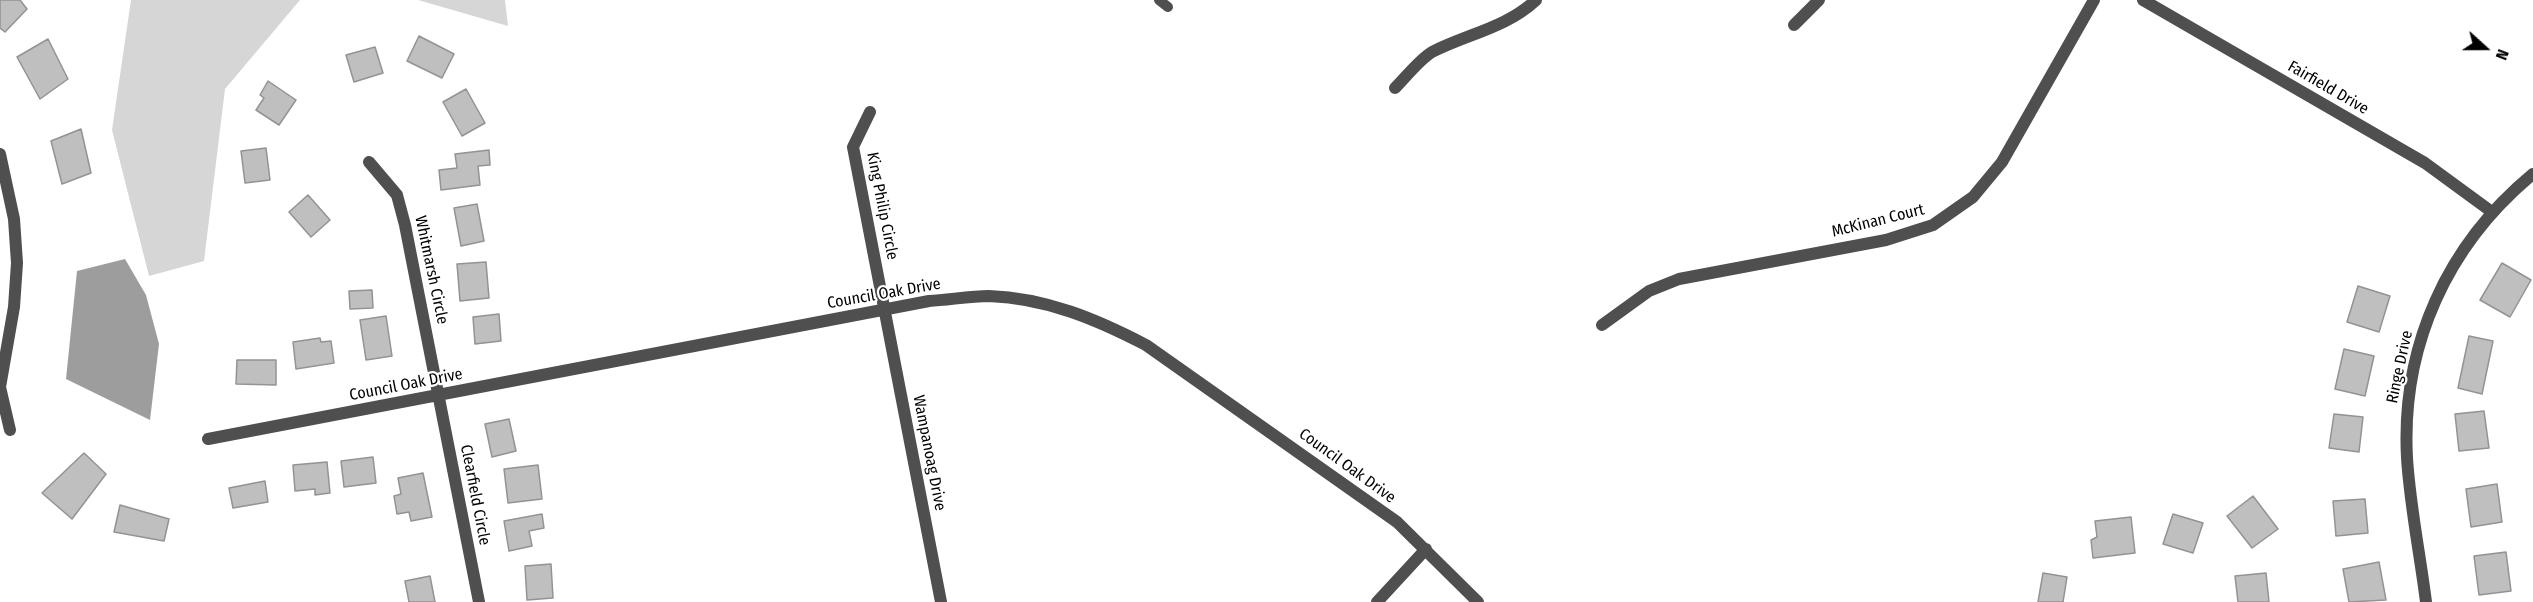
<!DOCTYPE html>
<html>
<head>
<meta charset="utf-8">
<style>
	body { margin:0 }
	#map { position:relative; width:2533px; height:602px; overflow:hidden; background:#fff; font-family:"Fira Sans Condensed",sans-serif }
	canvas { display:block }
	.north { position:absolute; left:2455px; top:18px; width:60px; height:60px; -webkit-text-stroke:4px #fff; paint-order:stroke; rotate:111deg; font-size:16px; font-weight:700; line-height:24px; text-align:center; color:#000 }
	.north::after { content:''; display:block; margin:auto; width:21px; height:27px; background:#000; clip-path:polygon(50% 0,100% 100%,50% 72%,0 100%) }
</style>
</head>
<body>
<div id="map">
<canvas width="2533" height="602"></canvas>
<div class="north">N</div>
</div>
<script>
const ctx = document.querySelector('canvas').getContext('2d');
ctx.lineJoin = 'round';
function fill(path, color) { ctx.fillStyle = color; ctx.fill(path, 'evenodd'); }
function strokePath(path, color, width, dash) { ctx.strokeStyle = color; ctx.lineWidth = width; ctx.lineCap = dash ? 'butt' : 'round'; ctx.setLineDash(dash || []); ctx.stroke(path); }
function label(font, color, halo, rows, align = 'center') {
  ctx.font = font + ' "Fira Sans Condensed",sans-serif'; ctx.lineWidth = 4.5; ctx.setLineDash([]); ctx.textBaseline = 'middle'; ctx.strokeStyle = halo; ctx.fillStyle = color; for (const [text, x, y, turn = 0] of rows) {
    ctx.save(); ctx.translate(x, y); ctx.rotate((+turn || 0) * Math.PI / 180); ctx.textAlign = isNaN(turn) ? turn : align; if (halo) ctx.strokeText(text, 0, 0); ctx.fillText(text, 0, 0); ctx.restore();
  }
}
const green = new Path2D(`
	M131 0H300L225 89 204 261 149 276 112 130Z
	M418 0H505L508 26Z`);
const water = new Path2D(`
	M125 259 146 295 159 344 150 420 66 379 77 271Z`);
const building = new Path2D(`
	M0 0H20L27 9 5 32 0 28Z
	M419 36 454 54 442 78 407 61Z
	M48 39 68 79 40 99 17 57Z
	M375 47 383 73 354 82 346 55Z
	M268 81 296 100 279 125 256 110 264 98 260 95Z
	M466 89 485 123 462 136 443 102Z
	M81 129 91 173 62 184 51 141Z
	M266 148 270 180 245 183 241 151Z
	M489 150 490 165 478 166 480 185 441 190 439 170 457 168 455 154Z
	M308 195 330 220 311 237 289 212Z
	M477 204 484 241 461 246 454 208Z
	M486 262 489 298 460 301 457 264Z
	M2502 263 2531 280 2510 317 2480 300Z
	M2358 286 2390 296 2379 332 2347 322Z
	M372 290 373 308 350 309 349 291Z
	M499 314 501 341 475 344 473 317Z
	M386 316 392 356 366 360 360 320Z
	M2469 336 2493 341 2482 394 2458 388Z
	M320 338 321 342 331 341 334 363 296 369 293 342Z
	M2344 349 2374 356 2365 396 2335 389Z
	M237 360H276V385L236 384Z
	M2484 411 2489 448 2459 451 2455 414Z
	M2334 414 2363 417 2359 452 2329 448Z
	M509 419 516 451 492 457 485 424Z
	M84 453 106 474 72 519 42 493Z
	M373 457 376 483 344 487 341 461Z
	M327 462 330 493 315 495V489L295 491 293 465Z
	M538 465 542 499 508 503 504 469Z
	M423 473 432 517 411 521 409 512 397 514 394 496 401 494 398 478Z
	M265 481 268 502 233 508 229 488Z
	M2497 484 2502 522 2471 527 2466 489Z
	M2253 496 2278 529 2252 548 2227 516Z
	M2365 499 2368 533 2336 536 2333 501Z
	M120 505 169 519 164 541 114 532Z
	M542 514 544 528 529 531 532 546 509 551 504 521Z
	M2173 514 2203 523 2193 553 2163 544Z
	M2131 517 2135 553 2093 558 2091 540 2097 537 2095 521Z
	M2506 552 2511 591 2479 595 2474 556Z
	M2379 562 2386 600 2349 602 2343 569Z
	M551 564 553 598 527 600 525 566Z
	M2043 573 2067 577 2063 602H2038Z
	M2266 573 2269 602H2238L2235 576Z
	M430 576 435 602H409L405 581Z`);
const lane = new Path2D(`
	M1159 0 1168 7`);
const street = new Path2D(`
	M2143 0 2425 163 2492 212
	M1794 25 1819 0
	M1395 88C1406 77 1419 60 1432 52 1467 34 1506 28 1536 0
	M870 112 853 147 941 602
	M0 154 14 219 17 263 14 307 0 387 10 430
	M369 162 397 195 405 225 479 602
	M1602 325 1649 291 1679 279 1886 240 1933 225 1973 197 2002 162 2094 0
	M208 439 929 301C949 300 969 296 989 296 1046 298 1096 319 1146 345L1397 522 1478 602
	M1377 602 1426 549
	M2426 602C2420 554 2410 506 2407 458 2401 346 2447 245 2533 174`);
const streetNames = [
	["Fairfield Drive",2328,88,30],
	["King Philip Circle",882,206,79],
	["McKinan Court",1878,221,-14],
	["Whitmarsh Circle",431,270,78],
	["Council Oak Drive",884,294,-10],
	["Ringe Drive",2400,367,-78],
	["Council Oak Drive",406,385,-11],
	["Wampanoag Drive",929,453,79],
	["Council Oak Drive",1347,466,36],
	["Clearfield Circle",475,495,79]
];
fill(green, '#d6d6d6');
fill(water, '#9d9d9d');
fill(building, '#bfbfbf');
strokePath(building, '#939393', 1.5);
strokePath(lane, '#4f4f4f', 10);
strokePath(street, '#4f4f4f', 12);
label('16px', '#000', '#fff', streetNames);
</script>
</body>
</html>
